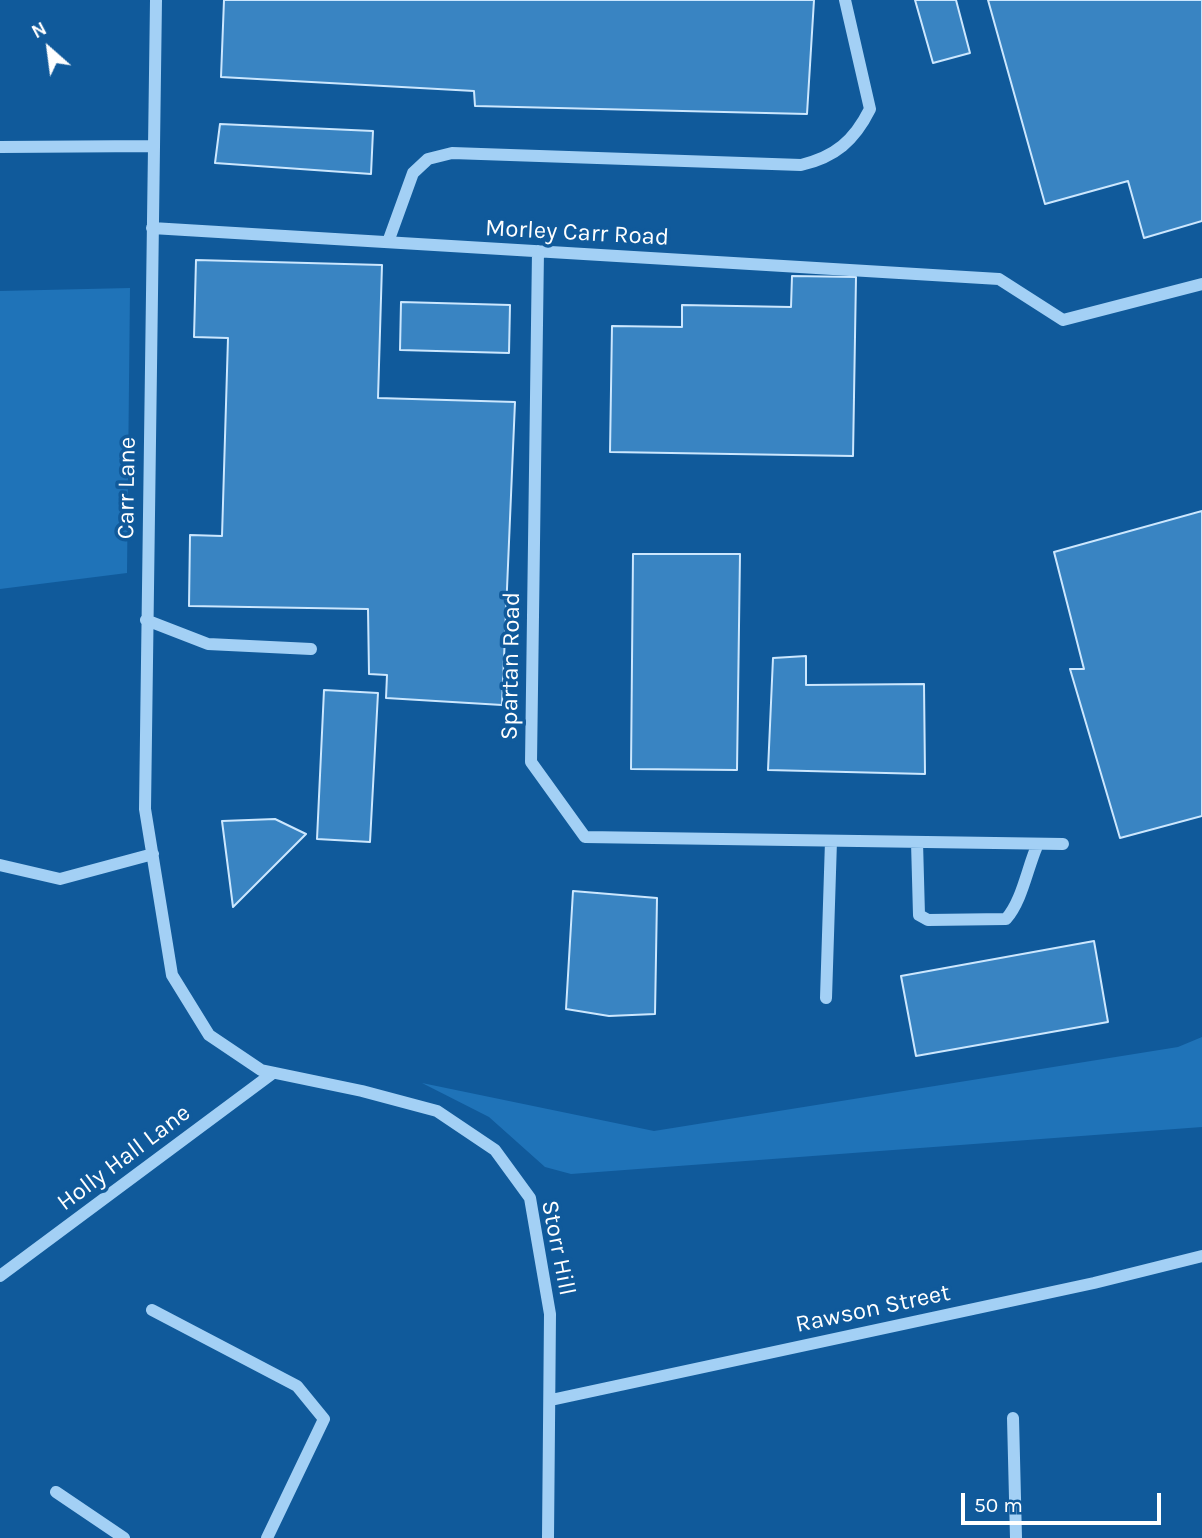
<!DOCTYPE html>
<html>
<head>
<meta charset="utf-8">
<style>
	body { margin:0 }
	#map { position:relative; width:1202px; height:1538px; overflow:hidden; background:#105a9b; font-family:Karla,sans-serif }
	canvas { display:block }
	.north { position:absolute; left:14px; top:14px; width:70px; height:70px; -webkit-text-stroke:5px #105a9b; paint-order:stroke; rotate:332deg; font-size:19px; font-weight:700; line-height:28px; text-align:center; color:#fff }
	.north::after { content:''; display:block; margin:auto; width:24px; height:32px; background:#fff; clip-path:polygon(50% 0,100% 100%,50% 72%,0 100%) }
	.scale { position:absolute; left:961px; top:1493px; width:200px; height:32px; box-sizing:border-box; border:4px solid #fff; border-top:0; padding-left:9px; font-size:21px; line-height:24px; white-space:nowrap; color:#fff; -webkit-text-stroke:5px #105a9b; paint-order:stroke }
</style>
</head>
<body>
<div id="map">
<canvas width="1202" height="1538"></canvas>
<div class="north">N</div>
<div class="scale">50 m</div>
</div>
<script>
const ctx = document.querySelector('canvas').getContext('2d');
ctx.lineJoin = 'round';
function fill(path, color) { ctx.fillStyle = color; ctx.fill(path, 'evenodd'); }
function strokePath(path, color, width, dash) { ctx.strokeStyle = color; ctx.lineWidth = width; ctx.lineCap = dash ? 'butt' : 'round'; ctx.setLineDash(dash || []); ctx.stroke(path); }
function label(font, color, halo, rows, align = 'center') {
  ctx.font = font + ' Karla,sans-serif'; ctx.lineWidth = 7; ctx.setLineDash([]); ctx.textBaseline = 'middle'; ctx.strokeStyle = halo; ctx.fillStyle = color; for (const [text, x, y, turn = 0] of rows) {
    ctx.save(); ctx.translate(x, y); ctx.rotate((+turn || 0) * Math.PI / 180); ctx.textAlign = isNaN(turn) ? turn : align; if (halo) ctx.strokeText(text, 0, 0); ctx.fillText(text, 0, 0); ctx.restore();
  }
}
const green = new Path2D(`
	M130 288 127 573 0 589V291Z
	M1202 1037V1127L571 1174 545 1167 489 1117 422 1083 654 1131 1178 1047Z`);
const building = new Path2D(`
	M224 0H814L807 114 475 106 474 91 221 77Z
	M915 0H956L970 53 933 63Z
	M988 0H1202V221L1144 238 1128 181 1045 204Z
	M220 124 373 131 371 174 215 163Z
	M196 260 382 265 378 398 515 402 502 705 386 698 387 675 369 674 368 609 189 606 190 535 222 536 228 338 194 337Z
	M792 276 856 277 853 456 610 452 612 326 682 327V305L791 307Z
	M401 302 510 305 509 353 400 350Z
	M1202 511V816L1120 838 1070 669H1084L1054 552Z
	M633 554H740L737 770 631 769Z
	M806 656V685L924 684 925 774 768 770 773 658Z
	M324 690 378 693 370 842 317 839Z
	M275 819 306 834 233 907 222 821Z
	M573 891 657 898 655 1014 609 1016 566 1009Z
	M1094 941 1108 1022 916 1056 901 976Z`);
const minor = new Path2D(`
	M156 0 145 809 172 975 209 1035 261 1070 362 1091 437 1111 495 1150 530 1198 550 1314 548 1538
	M0 147 154 146
	M152 228 999 279 1063 320 1202 284
	M388 242 413 173 428 159 452 153 801 165C835 157 854 141 870 109L845 0
	M538 251 531 762 585 837 1063 844
	M146 620 208 644 311 649
	M917 842 919 915 928 920 1006 919C1022 901 1027 869 1037 846
	M0 865 60 879 153 854
	M826 998 831 841
	M0 1276 273 1073
	M152 1310 297 1386 324 1419 267 1538
	M551 1400 1094 1283 1202 1256
	M1013 1418 1016 1538
	M56 1492 124 1538`);
const streetNames = [
	["Morley Carr Road",577,233,3],
	["Carr Lane",127,488,-89],
	["Spartan Road",511,666,-89],
	["Holly Hall Lane",124,1158,-37],
	["Storr Hill",558,1248,79],
	["Rawson Street",873,1309,-12]
];
fill(green, '#1f73b8');
fill(building, '#3984c2');
strokePath(building, '#cce7fe', 2);
strokePath(minor, '#a3d0f5', 12);
label('24px', '#fff', '#105a9b', streetNames);
</script>
</body>
</html>
